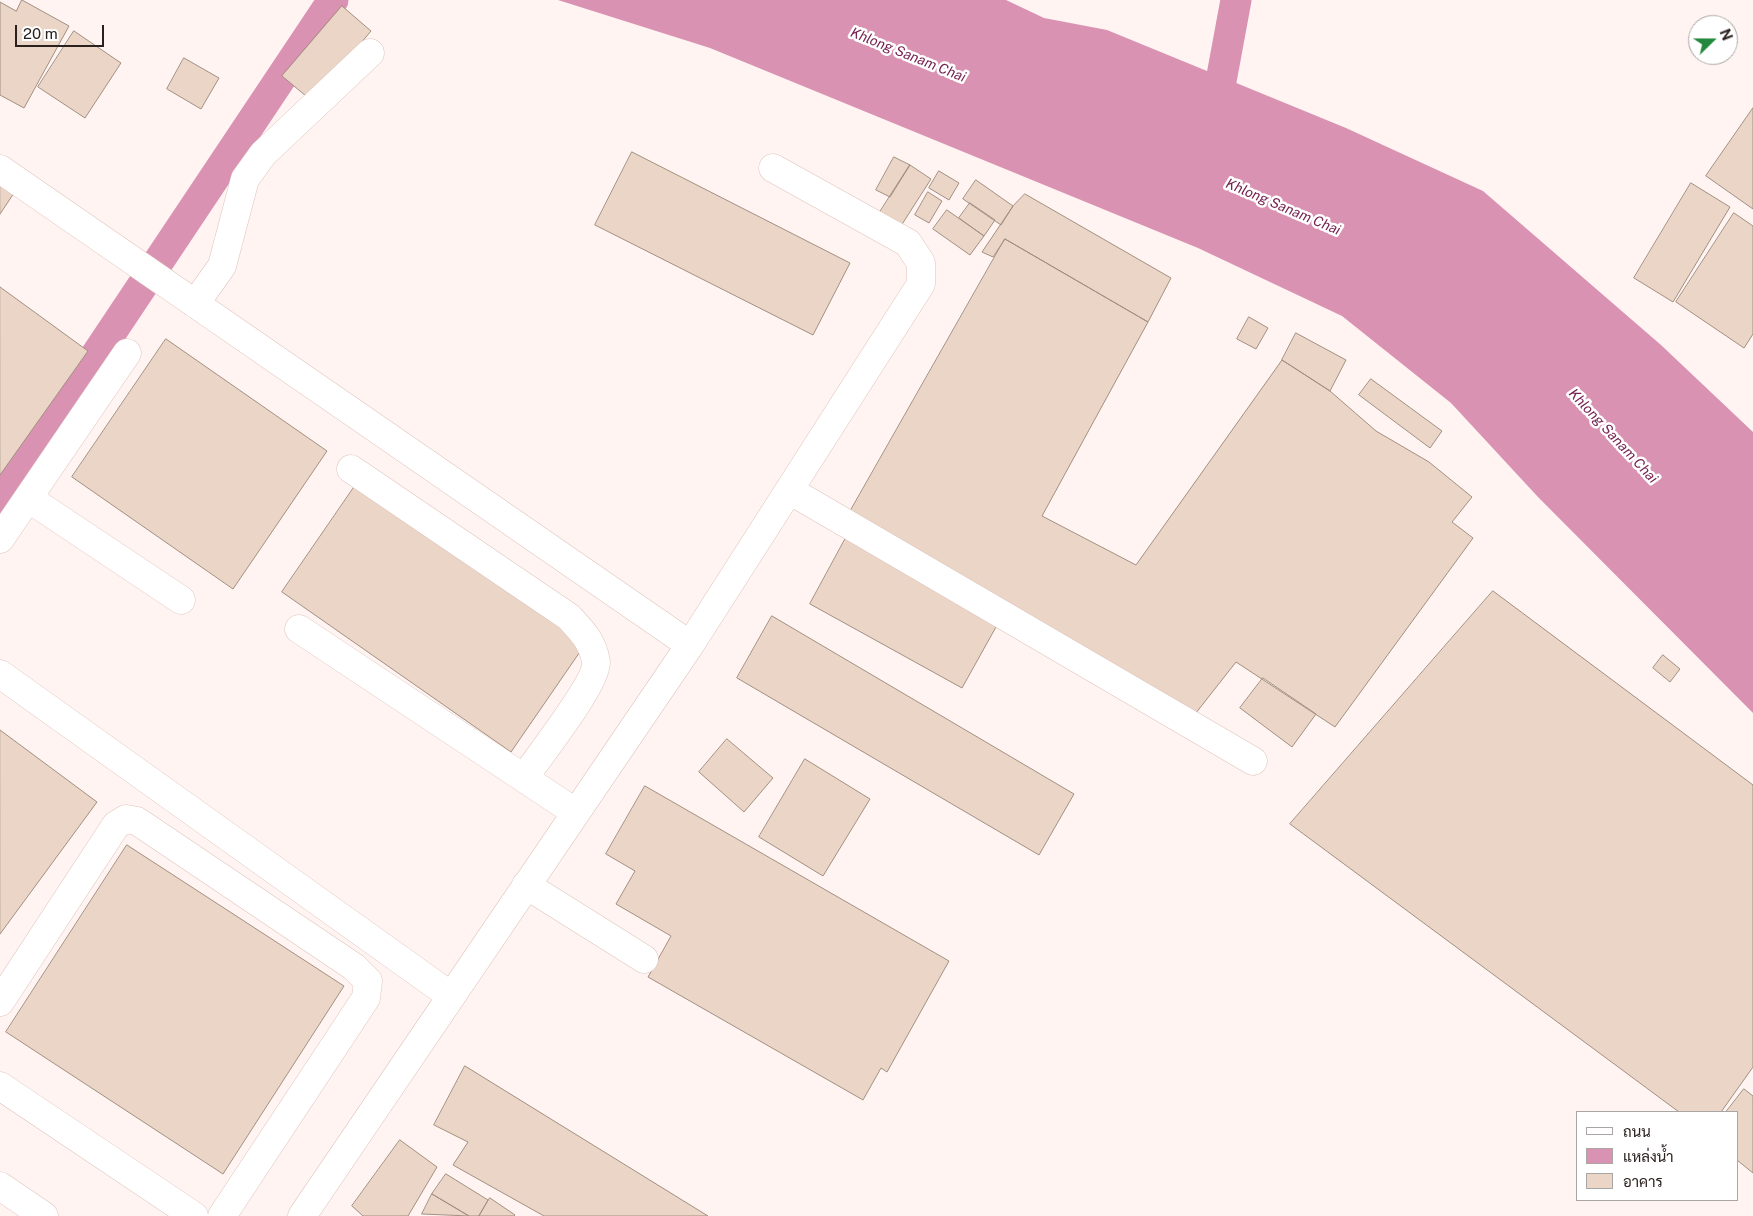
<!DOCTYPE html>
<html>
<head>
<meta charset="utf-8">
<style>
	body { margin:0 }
	#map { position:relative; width:1753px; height:1216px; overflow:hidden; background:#fff4f1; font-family:"Public Sans",Sarabun,sans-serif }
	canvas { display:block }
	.legend { position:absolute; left:1576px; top:1111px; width:162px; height:90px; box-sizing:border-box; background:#fff; border:1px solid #aaa6a5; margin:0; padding:6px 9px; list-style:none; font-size:15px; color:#2a201d }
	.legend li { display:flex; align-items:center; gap:10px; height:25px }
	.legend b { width:25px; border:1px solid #aaa6a5 }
	.north { position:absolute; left:1688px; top:15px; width:50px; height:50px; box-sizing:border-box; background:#fff; border:1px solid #aaa6a5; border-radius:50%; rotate:68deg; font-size:14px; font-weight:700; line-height:20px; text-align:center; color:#2a201d }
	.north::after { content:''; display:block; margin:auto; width:18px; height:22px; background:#23883d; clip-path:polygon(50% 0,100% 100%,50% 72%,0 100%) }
	.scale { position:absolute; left:15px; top:25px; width:89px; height:22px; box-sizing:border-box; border:2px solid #2a201d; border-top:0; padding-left:6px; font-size:15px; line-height:18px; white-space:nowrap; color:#2a201d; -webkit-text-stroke:4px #fff; paint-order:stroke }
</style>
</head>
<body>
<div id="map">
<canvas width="1753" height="1216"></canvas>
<ul class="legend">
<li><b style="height:6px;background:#fff"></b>ถนน</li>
<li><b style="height:14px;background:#da92b3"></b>แหล่งน้ำ</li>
<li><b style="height:14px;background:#ead5c6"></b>อาคาร</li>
</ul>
<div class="north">N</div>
<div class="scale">20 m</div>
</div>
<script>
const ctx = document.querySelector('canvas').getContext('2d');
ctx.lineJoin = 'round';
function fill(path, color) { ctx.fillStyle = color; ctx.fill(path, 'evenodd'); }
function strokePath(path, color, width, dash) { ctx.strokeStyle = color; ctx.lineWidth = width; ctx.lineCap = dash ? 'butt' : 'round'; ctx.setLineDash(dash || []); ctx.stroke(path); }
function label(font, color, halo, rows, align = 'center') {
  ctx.font = font + ' "Public Sans",sans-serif'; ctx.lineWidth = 5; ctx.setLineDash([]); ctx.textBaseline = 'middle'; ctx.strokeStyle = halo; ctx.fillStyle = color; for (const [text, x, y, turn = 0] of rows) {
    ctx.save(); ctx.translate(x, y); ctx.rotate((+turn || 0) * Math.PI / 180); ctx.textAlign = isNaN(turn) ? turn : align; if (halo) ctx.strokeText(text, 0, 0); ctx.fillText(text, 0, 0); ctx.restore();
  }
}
const water = new Path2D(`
	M558 0H1006L1044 18 1107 30 1346 128 1483 191 1661 345 1753 432V713L1538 497 1451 403 1342 316 1198 248 710 48Z`);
const canal = new Path2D(`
	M1214 119 1236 0
	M0 499 333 0`);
const building = new Path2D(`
	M22 0 69 26 24 108 0 95V2L16 11Z
	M342 6 371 31 312 101 282 76Z
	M74 31 121 63 85 118 38 87Z
	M184 58 219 78 201 109 167 89Z
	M1753 108V209L1706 176Z
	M632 152 850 263 813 335 595 225Z
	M894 157 910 165 890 197 876 190Z
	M910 165 931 179 899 229 878 215Z
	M939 171 959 183 949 200 929 188Z
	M976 180 1013 206 1001 225 963 199Z
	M1691 183 1730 207 1673 302 1634 278Z
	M0 184 14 193 0 214Z
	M928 192 942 201 929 223 915 215Z
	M1025 194 1171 278 1148 322 1005 239 993 257 982 252 1013 206Z
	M970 203 995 220 984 236 959 218Z
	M947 210 984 236 970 255 933 229Z
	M1734 213 1753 226V334L1744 348 1676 302Z
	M1005 239 1148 322 1042 516 1136 565 1282 360 1330 391 1376 431 1429 462 1472 497 1452 522 1473 538 1335 727 1236 662 1192 718 847 517Z
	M0 287 88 351 0 475Z
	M1249 317 1268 328 1256 349 1237 339Z
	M1296 333 1346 360 1330 391 1282 360Z
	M166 339 327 451 233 589 72 477Z
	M1371 379 1442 431 1430 448 1359 395Z
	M357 483 586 643 511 752 282 592Z
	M848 534 1001 618 962 688 810 604Z
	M1493 591 1753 785V1067L1721 1112H1679L1290 824Z
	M772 616 1074 794 1039 855 737 678Z
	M1663 655 1680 669 1670 682 1653 668Z
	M1263 678 1316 714 1292 747 1240 708Z
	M0 730 97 802 0 934Z
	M727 739 773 778 744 812 699 772Z
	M805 759 870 799 823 876 759 837Z
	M645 786 949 961 887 1072 881 1068 863 1100 648 977 671 936 616 904 635 871 606 854Z
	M127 845 344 986 223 1174 6 1032Z
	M465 1066 708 1216H544L453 1165 468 1142 434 1125Z
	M1744 1089 1753 1096V1173L1737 1160V1112H1726Z
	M400 1140 437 1167 408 1216H363L352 1206Z
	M446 1174 488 1200 479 1216H469L432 1194Z
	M432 1194 469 1216 422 1214Z
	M490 1198 515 1215 514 1216H479Z`);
const minor = new Path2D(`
	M0 169 690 645
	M195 304 222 266 245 179 263 154 370 53
	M351 469 569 617C582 631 593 642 596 662 598 682 538 757 524 778
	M789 490 1253 761
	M28 498 181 600
	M0 539 127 353
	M299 629 575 812
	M0 674 451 996
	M526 885 644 959
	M0 1002 116 825 126 819 137 821 354 967 368 981 366 998 222 1216
	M0 1086 194 1216
	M0 1186 44 1216
	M302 1216 690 645 921 284V263L908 243 773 168`);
const waterNames = [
	["Khlong Sanam Chai",908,55,22],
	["Khlong Sanam Chai",1283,207,23],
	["Khlong Sanam Chai",1613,436,47]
];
fill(water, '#da92b3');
strokePath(canal, '#da92b3', 31);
fill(building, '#ead5c6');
strokePath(building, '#a28f81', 1);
strokePath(minor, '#dec4bd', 29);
strokePath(minor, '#fff', 28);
label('italic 14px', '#762351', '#fff', waterNames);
</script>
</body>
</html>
